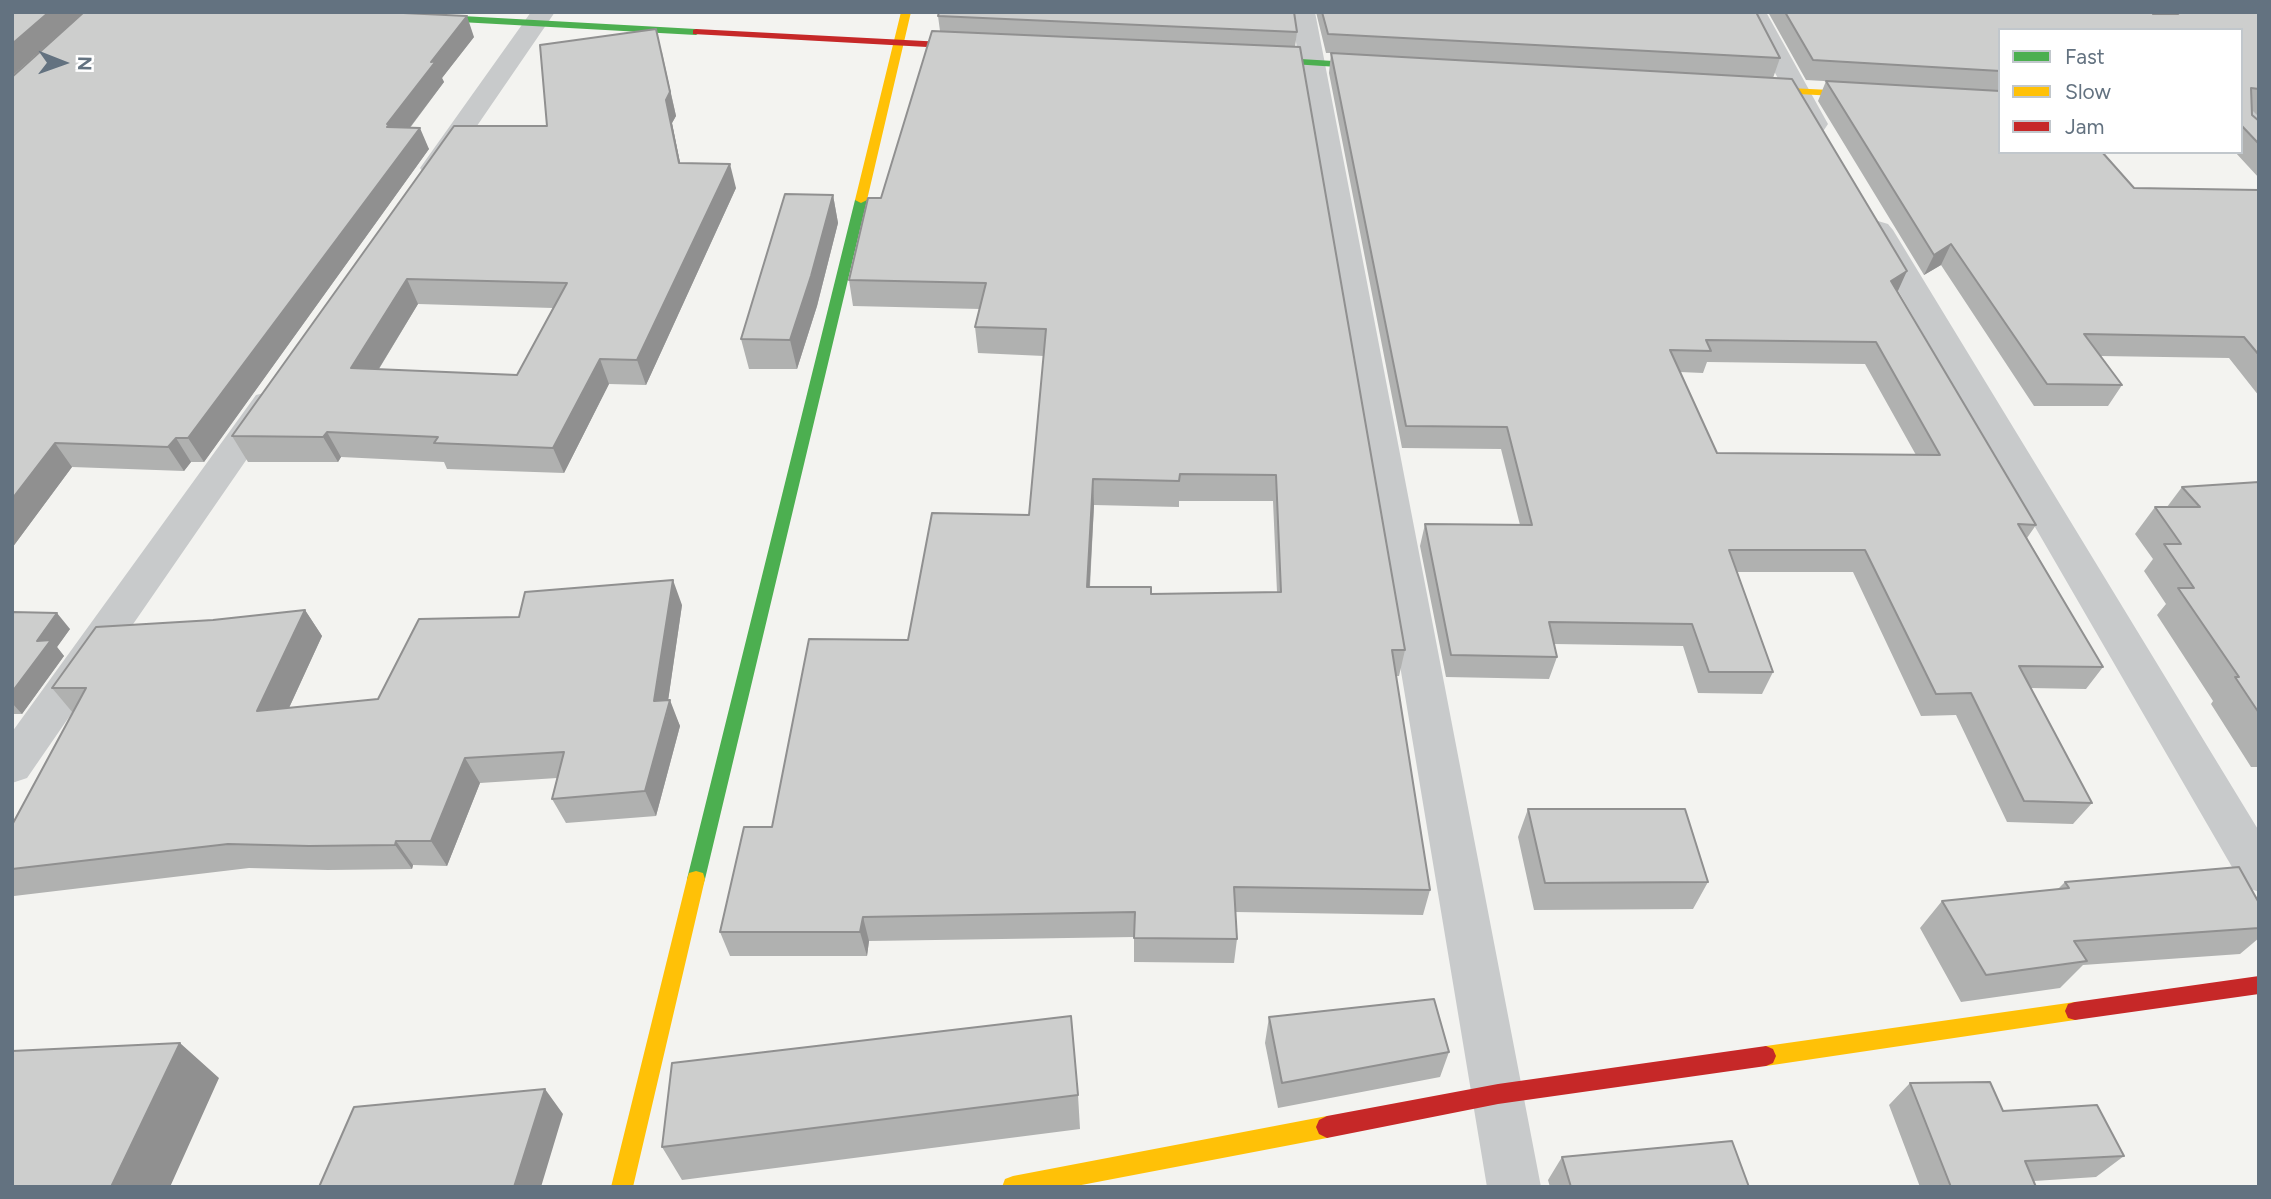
<!DOCTYPE html>
<html>
<head>
<meta charset="utf-8">
<style>
	body { margin:0 }
	#map { position:relative; width:2271px; height:1199px; overflow:hidden; background:#f3f3f0; font-family:Figtree,sans-serif }
	canvas { display:block }
	.frame { position:absolute; inset:0; border:14px solid #637280; pointer-events:none }
	.legend { position:absolute; left:1998px; top:28px; width:245px; height:126px; box-sizing:border-box; background:#fff; border:2px solid #c1c7cc; margin:0; padding:9px 12px; list-style:none; font-size:21px; color:#637280 }
	.legend li { display:flex; align-items:center; gap:14px; height:35px }
	.legend b { width:35px; border:2px solid #c1c7cc }
	.north { position:absolute; left:28px; top:28px; width:70px; height:70px; -webkit-text-stroke:5px #fff; paint-order:stroke; rotate:91deg; font-size:19px; font-weight:700; line-height:28px; text-align:center; color:#637280 }
	.north::after { content:''; display:block; margin:auto; width:24px; height:32px; background:#637280; clip-path:polygon(50% 0,100% 100%,50% 72%,0 100%) }
</style>
</head>
<body>
<div id="map">
<canvas width="2271" height="1199"></canvas>
<div class="frame"></div>
<ul class="legend">
<li><b style="height:9px;background:#4caf50"></b>Fast</li>
<li><b style="height:9px;background:#ffc107"></b>Slow</li>
<li><b style="height:9px;background:#c62828"></b>Jam</li>
</ul>
<div class="north">N</div>
</div>
<script>
const ctx = document.querySelector('canvas').getContext('2d');
ctx.lineJoin = 'round';
function fill(path, color) { ctx.fillStyle = color; ctx.fill(path, 'evenodd'); }
function strokePath(path, color, width, dash) { ctx.strokeStyle = color; ctx.lineWidth = width; ctx.lineCap = dash ? 'butt' : 'round'; ctx.setLineDash(dash || []); ctx.stroke(path); }
const street = new Path2D(`
	M531 12H555L444 174 434 176 424 174 420 168Z
	M1291 12H1315L1541 1187H1487Z
	M1742 12H1766L1828 124 1824 130 1815 132 1806 130Z
	M2241 105 2259 106V122L2241 121Z
	M1878 221 1888 224 1893 230 2259 831V892L2243 886 1863 230 1868 224Z
	M268 392 280 395 285 403 280 411 27 778 12 783V732L256 395Z`);
const fast = new Path2D(`
	M328 12H390L696 29 701 32 696 35 333 15Z
	M1251 56 1383 64 1388 67 1383 70 1247 61 1246 59Z
	M861 197 867 200 705 879 703 885 696 887 689 885 687 879 855 200Z`);
const slow = new Path2D(`
	M901 12H911L867 200 861 203 855 200Z
	M1747 86 1872 92 1877 95 1872 98 1743 91V87Z
	M696 871 703 873 705 879 633 1187H611L687 879 689 873Z
	M2075 1002 2082 1004 2085 1011 2082 1018 2075 1020 1766 1066 1759 1063 1756 1056 1759 1049 1766 1046Z
	M1327 1116 1335 1120 1338 1127 1335 1134 1327 1138 1071 1187H1002L1005 1179 1013 1176Z`);
const jam = new Path2D(`
	M696 29 981 44 986 47 981 50 693 34V30Z
	M2259 976V994L2075 1020 2068 1018 2065 1011 2068 1004 2075 1002Z
	M1766 1046 1773 1049 1776 1056 1773 1063 1766 1066 1498 1104 1327 1138 1319 1134 1316 1127 1319 1120 1327 1116 1498 1084Z`);
const wall = new Path2D(`
	M1316 12H1756L1780 58 1773 78 1897 291 2036 525 2027 538 2103 667 2086 689 2030 688 2092 803 2073 824 2007 822 1956 715 1921 716 1853 572H1737L1773 672 1762 694 1698 693 1683 646 1554 644 1557 657 1549 679 1446 677 1420 546 1425 524 1520 525 1501 449 1402 448 1329 73 1331 53H1326ZM1707 362 1865 364 1916 455 1717 453 1680 372 1703 373Z
	M1768 12H2152L2153 14H2156L2155 12H2259V117L2252 110V115L2259 121V178L2235 152H2241V30H2000V91L1806 80Z
	M393 13 474 37 442 78 444 82 410 128 429 149 204 462H191L184 471 72 467 12 548V77Z
	M938 16 1297 32 1295 47 1405 650 1399 676H1396L1430 890 1423 915 1235 912 1237 939 1234 963 1134 962V937L869 941 867 956H730L720 932 772 827 908 640 1029 515 1044 356 978 353 975 327 980 309 853 306 849 280 881 198 940 31ZM1179 501H1273L1277 592 1151 594 1090 587 1094 505 1179 507Z
	M662 52 676 116 672 123 680 163 736 188 646 385 609 384 564 473 447 469 444 462 341 457 338 462H248L232 436 547 126ZM418 304 553 308 517 375 379 369Z
	M1826 81 2134 188 2259 190V396L2229 358 2100 356 2122 385 2108 406H2034L1941 265 1924 275 1818 101Z
	M833 195 838 223 817 306 797 369H749L741 339Z
	M2259 482V767H2251L2211 704 2213 701 2157 615 2166 604 2144 571 2153 559 2135 534 2155 507H2167L2182 487Z
	M682 605 668 700 680 726 656 816 566 823 552 799 557 778 480 783 447 866 413 865 412 869 328 870 249 868 14 896 12 895V825L73 713 52 688 213 620 305 610 322 636 289 708 378 699 519 617Z
	M12 612 70 629 57 647 64 656 22 714H12Z
	M1528 809 1708 882 1693 909 1534 910 1518 837Z
	M2065 882 2259 903V938L2240 954 2083 965 2060 988 1961 1002 1920 928 1942 901 2057 890Z
	M1269 1017 1449 1052 1440 1077 1278 1108 1265 1043Z
	M1910 1083 2003 1111 2124 1156 2096 1177 2034 1181 2036 1187H1920L1889 1105Z
	M1078 1095 1080 1129 682 1180 662 1147Z
	M1562 1157 1749 1187H1550L1548 1180Z`);
const shadedWall = new Path2D(`
	M49 12H84L12 76V44Z
	M467 16 474 37 442 78 444 82 398 143 387 127V124L431 62Z
	M656 29 676 116 672 123 685 187 679 163 666 100Z
	M420 128 429 149 204 462 188 438Z
	M730 164 736 188 646 385 637 360Z
	M833 195 838 223 817 306 797 369 790 340Z
	M1951 244 1941 265 1924 275 1934 255Z
	M1907 271 1897 293 1891 281Z
	M407 279 418 304 364 393 351 368Z
	M600 359 609 384 564 473 553 448Z
	M327 432 341 457 338 462 323 437Z
	M176 438 191 462 184 471 168 447Z
	M55 443 72 467 12 548V499Z
	M1093 479 1094 505 1088 614 1087 587Z
	M673 580 682 605 665 722 670 700 680 726 656 816 645 791 654 701Z
	M305 610 322 636 276 736 257 711Z
	M57 613 70 629 57 647 64 656 22 714 12 703V692L37 641Z
	M465 758 480 783 447 866 431 841Z
	M396 841 413 865 412 869 395 845Z
	M863 917 869 941 867 956 860 932Z
	M180 1043 219 1078 170 1187H111Z
	M545 1089 563 1114 541 1187H514Z`);
const building = new Path2D(`
	M12 12H49L12 44Z
	M84 12H382L467 16 431 62 436 61 387 124H390L387 127 420 128 188 438H176L168 447 55 443 12 499V77Z
	M939 12H1294L1297 32 938 16Z
	M1322 12H1756L1780 58 1328 34Z
	M1785 12H2152L2153 14H2178L2180 12H2259V89L2251 88 2252 115 2259 121V144L2241 125V30H2000V71L1813 60Z
	M656 29 670 92 666 100 679 163 730 164 637 360 600 359 553 448 434 443 438 437 327 432 323 437 232 436 454 126H547L540 45ZM407 279 567 283 517 375 351 368Z
	M932 31 1300 47 1405 650H1392L1430 890 1234 887 1237 939 1134 938 1135 912 863 917 860 932H720L744 827H772L809 639 908 640 932 513 1029 515 1046 329 975 327 986 283 849 280 868 198H881ZM1180 474 1276 475 1281 592 1151 594V587H1087L1093 479 1179 481Z
	M1331 53 1792 79 1907 271 1891 281 2036 525 2018 524 2103 667 2019 666 2092 803 2024 801 1971 693 1936 694 1865 550H1729L1773 672H1709L1692 624 1549 622 1557 657 1451 655 1425 524 1532 525 1507 427 1406 426ZM1706 340 1876 342 1940 455 1717 453 1670 350 1711 351Z
	M1826 81 2000 91V152H2102L2134 188 2259 190V355L2244 337 2084 334 2122 385 2047 384 1951 244 1934 255Z
	M785 194 833 195 811 276 790 340 741 339Z
	M2259 482V713L2235 677H2239L2178 588H2194L2164 544H2181L2155 507H2200L2182 487Z
	M673 580 654 701 670 700 645 791 552 799 564 752 465 758 431 841H396L395 845 309 846 228 844 12 869V825L86 688H52L96 627 213 620 305 610 257 711 378 699 419 619 519 617 525 592Z
	M12 612 57 613 37 641 51 640 12 692Z
	M1528 809H1685L1708 882 1545 883Z
	M2239 867 2259 903V928L2074 941 2087 961 1986 975 1942 901 2069 888 2065 882Z
	M1434 999 1449 1052 1282 1083 1269 1017Z
	M1071 1016 1078 1095 662 1147 672 1063Z
	M180 1043 111 1187H12V1051Z
	M1990 1082 2003 1111 2097 1105 2124 1156 2025 1161 2036 1187H1951L1910 1083Z
	M545 1089 514 1187H319L354 1107Z
	M1732 1141 1749 1187H1571L1562 1157Z`);
fill(street, '#c8cacb');
fill(fast, '#4caf50');
fill(slow, '#ffc107');
fill(jam, '#c62828');
fill(wall, '#b0b1b0');
fill(shadedWall, '#909090');
fill(building, '#cdcecd');
strokePath(building, '#909090', 2);
</script>
</body>
</html>
